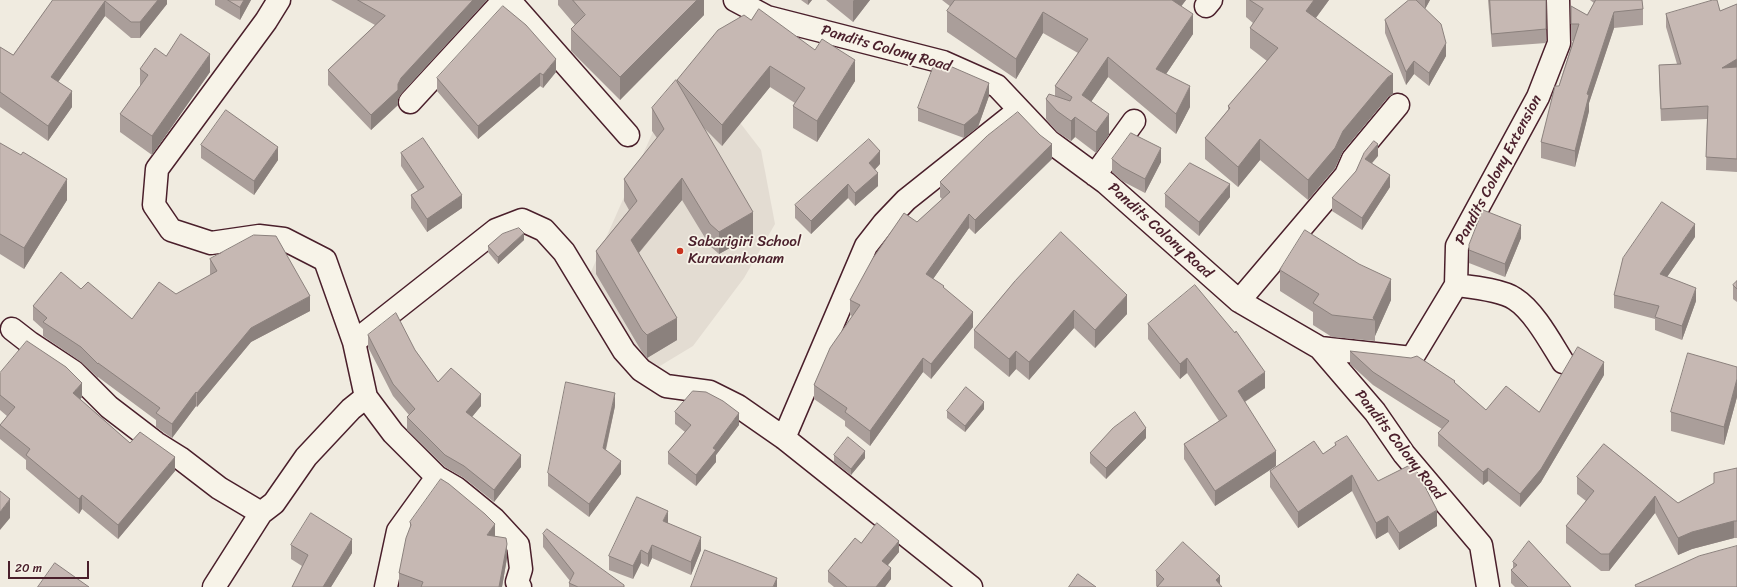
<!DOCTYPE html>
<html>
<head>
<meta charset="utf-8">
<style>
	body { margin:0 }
	#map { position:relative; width:1737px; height:587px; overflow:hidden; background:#f0ebe0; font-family:Sriracha,sans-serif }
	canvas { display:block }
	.scale { position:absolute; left:8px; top:561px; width:81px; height:18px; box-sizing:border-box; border:2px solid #4a1f2b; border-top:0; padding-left:5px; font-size:12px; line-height:14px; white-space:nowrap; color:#4a1f2b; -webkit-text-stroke:3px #f7f3e8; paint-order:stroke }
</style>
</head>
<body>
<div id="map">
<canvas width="1737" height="587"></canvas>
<div class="scale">20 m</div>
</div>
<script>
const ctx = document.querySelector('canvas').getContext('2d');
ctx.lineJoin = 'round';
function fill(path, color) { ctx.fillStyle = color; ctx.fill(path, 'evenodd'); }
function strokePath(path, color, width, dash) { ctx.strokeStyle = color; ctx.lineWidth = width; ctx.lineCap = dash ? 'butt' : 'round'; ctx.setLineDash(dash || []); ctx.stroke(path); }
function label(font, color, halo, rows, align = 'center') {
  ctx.font = font + ' Sriracha,sans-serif'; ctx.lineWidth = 3.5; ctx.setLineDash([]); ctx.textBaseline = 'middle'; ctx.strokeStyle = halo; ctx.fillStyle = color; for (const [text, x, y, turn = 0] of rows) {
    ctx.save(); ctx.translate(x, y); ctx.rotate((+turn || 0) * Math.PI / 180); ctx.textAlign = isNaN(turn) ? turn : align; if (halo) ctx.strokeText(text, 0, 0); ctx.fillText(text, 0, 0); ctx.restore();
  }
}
const built = new Path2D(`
	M675 82 721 98 761 150 775 224 744 278 693 346 640 378 586 283Z`);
const minor = new Path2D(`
	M279 0 266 21 157 169 154 205 171 230 211 243 259 236 284 239 325 260 354 342 366 397
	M509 0 628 135
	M735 0 767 17 943 62 997 86 1049 141 1106 183 1239 301 1320 348 1375 412 1404 454 1481 545 1488 587
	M1206 6 1211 0
	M410 102 504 0
	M1095 175 1134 121
	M1456 285C1471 287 1502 290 1515 299 1534 311 1551 343 1563 362
	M1239 301 1346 175 1353 159 1398 105
	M12 329 30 343 74 372 109 407 156 443 180 458 219 488 261 513
	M354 342 496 230 522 220 544 230 564 252 624 351 641 370 666 386 710 392 738 406 784 438 971 587
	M1320 348 1412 358 1456 285 1457 246 1538 97 1559 43 1558 0
	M784 438 866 246 884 223 906 200 1019 110
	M437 477 456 488 494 519 518 545 521 569 517 582 520 587
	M214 587 261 513 274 503 306 457 351 409 366 397 393 433 437 477 398 531 386 587`);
const wall = new Path2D(`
	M53 0H167V4L140 38H131L105 16 58 82 72 107 48 141 0 107V47L13 55Z
	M215 0H251L240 20 215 5Z
	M331 0H487L401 94 398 99V105L371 130 328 85V70L375 25Z
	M558 0H704V15L620 100 571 51V29L575 25 558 5Z
	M801 0H812L808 5Z
	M826 0H870L853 22Z
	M942 0H1186L1181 6 1193 34 1166 74 1190 107 1176 134 1108 77 1091 102 1109 135 1096 153 1075 137 1071 141 1057 132 1046 119V99L1055 96V86L1078 53 1043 33 1016 79 947 32V11L951 7Z
	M1246 0H1329L1316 18 1393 94 1388 97 1343 151 1335 168 1308 200 1260 160 1238 187 1205 159V138L1228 110V106L1267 61 1250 48V28L1253 23 1246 17Z
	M1409 0H1430L1425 9 1446 56 1429 86 1414 74 1406 85 1385 33V20Z
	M1488 0H1546V43L1492 47Z
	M1590 0H1642L1643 9V25L1614 28 1589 103V111L1575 167 1541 158V142L1573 41H1571V6L1587 15 1594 3Z
	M1737 4V172L1706 170 1707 119 1661 121 1659 78V65L1677 64 1666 27V14L1720 11Z
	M751 20 855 81 817 142 793 128V106L795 103 770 87 722 146 703 127 753 235 719 254 710 246 682 200 639 253 677 340 647 358 642 352 596 274V251L629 210 624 201V179L657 138 652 131V108L677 82V80Z
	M166 56 210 72 152 155 120 132V114L140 87V69Z
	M556 72 543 88 540 86 478 139 437 91V78Z
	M989 96 978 127 964 138 918 121V108Z
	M0 143 67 200 24 269 0 254Z
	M201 145 278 160 254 195 201 158Z
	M401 153 462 208 427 232 411 208V195L418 191 401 166Z
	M1378 156 1372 163 1390 187 1362 230 1332 211V198Z
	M1052 159 975 234 969 228 933 279 944 288 973 327 931 379 923 372 870 446 845 426V421L814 399V385L852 316 850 315V300L917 222 942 199 940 197V182Z
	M1112 159 1161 162 1145 193 1122 181 1112 172Z
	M880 164 875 169 878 186 855 206 848 198 811 234 795 218V205Z
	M1165 194 1230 197 1199 236 1165 207Z
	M1695 237 1667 277 1696 301 1682 340 1655 330V319L1614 308V295Z
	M1521 238 1505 277 1469 263V245Z
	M524 240 498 264 488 252V246Z
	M210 259 310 311 251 342 197 407 196 406 172 438 156 427V420L98 377V378L81 362 43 336V329L33 320V306L81 289 132 319 211 275 210 274Z
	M1280 270 1391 300 1375 336V341L1332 337 1313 325V312L1280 291Z
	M1015 281 1127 314 1095 348 1074 328 1029 380 1016 369 1009 377 974 348V330Z
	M1737 281V302L1733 299V285Z
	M1148 324 1265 388 1245 402 1276 466 1215 506 1184 459V444L1219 421 1187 373 1180 379 1148 339Z
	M368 335 415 350 438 382 481 406 472 417 521 467 494 502 464 478 445 467 407 430V417L409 415 393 396 368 347Z
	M1350 351 1455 383 1486 410 1539 412 1604 375 1541 482 1520 507 1488 481 1483 485 1438 446V433L1442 429 1373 385 1350 364Z
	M1737 367V397L1724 445 1671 431V412Z
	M0 373 82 397 80 399 130 443 175 471 118 539 82 509 79 514 26 469V460L0 439V425L7 416 0 410Z
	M615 406 606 450 621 474 589 517 548 486V473Z
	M984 409 965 432 947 418V411Z
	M675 412 739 425 716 455V462L696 486 668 464V452L685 432 675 424Z
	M1146 438 1106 479 1090 463V453Z
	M1335 443 1378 481 1437 526 1399 550 1388 532 1376 539 1352 491 1298 528 1270 487V471L1323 454 1335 446Z
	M1604 444 1678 503 1714 484 1737 468V538H1734L1692 549 1678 555 1655 513 1609 571H1601L1566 543V526L1586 501 1577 494V477Z
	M834 455 865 458 851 475 834 462Z
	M410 522 495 536 507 558 502 587H399V573L410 529Z
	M668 523 701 550 691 575 652 558 648 567 641 563 633 579 609 570V556Z
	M543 534 624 587H569V583L570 581 543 547Z
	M861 543 899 552 888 565 891 579 885 587H834L828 582V571Z
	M291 545 352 553 331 587H292L302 566 291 559Z
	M1513 562 1571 587H1515L1511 583V570L1513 569Z
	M1156 571 1220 584 1157 587 1156 586Z`);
const shadedWall = new Path2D(`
	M158 0H167V4L140 38V22Z
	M244 0H251L240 20V7Z
	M473 0H487L401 94 398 99V105L371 130V115L398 84 401 78Z
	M697 0H704V15L620 100V77Z
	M808 0H812L808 5Z
	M854 0H870L853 22V1Z
	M1171 0H1186L1171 20Z
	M1314 0H1329L1306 31V11Z
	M1425 0H1430L1425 9Z
	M105 1V16L51 92V77Z
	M1043 12V33L1016 79V59Z
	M1614 12V28L1589 103V111L1575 167V151L1587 94Z
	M1193 14V34L1156 89V69Z
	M1446 43V56L1429 86V73Z
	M210 54V72L152 155V136Z
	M1108 57V77L1082 115V95Z
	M556 59V72L543 88V75Z
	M1737 59V72L1722 68Z
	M855 60V81L817 142V121Z
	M1414 61V74L1406 85V72Z
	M770 66V87L722 146V125Z
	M540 73V86L478 139V126Z
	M1393 74V94L1388 97 1343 151 1335 168 1308 200V180L1343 131 1388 77Z
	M989 83V96L978 127 964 138V125Z
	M1190 86V107L1176 134V114Z
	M72 91V107L48 141V126Z
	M1109 114V135L1096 153V132Z
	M1075 117V137L1071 141V121Z
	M1260 139V160L1238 187V167Z
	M1052 144V159L975 234V220Z
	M1378 144V156L1365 171V159Z
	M278 147V160L254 195V181Z
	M1161 148V162L1145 193V179Z
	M880 151V164L869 176V163Z
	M878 173V186L855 206V193Z
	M1390 175V187L1362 230V218Z
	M682 178V200L631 262V240Z
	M67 179V200L24 269V248Z
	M848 184V198L811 234V221Z
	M1230 184V197L1199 236V222Z
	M462 195V208L427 232V219Z
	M753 212V235L719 254V232Z
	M969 214V228L926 289V274Z
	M1695 224V237L1660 287V274Z
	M1521 225V238L1505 277V264Z
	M524 233V240L498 264V257Z
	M1391 279V300L1375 336V320L1373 318Z
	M1696 288V301L1682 340V326Z
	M1127 295V314L1095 348V330Z
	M310 296V311L251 342 197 407V393L251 328Z
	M1074 310V328L1029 380V362Z
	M973 312V327L931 379V364Z
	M677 318V340L647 358V335Z
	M1016 351V369L1009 377V359Z
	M923 358V372L870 446V431Z
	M1187 358V373L1180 379V364Z
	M1604 362V375L1541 482 1520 507V494Z
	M1265 372V388L1238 406V391Z
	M1737 379V397L1724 445V427Z
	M82 383V397L73 408V393Z
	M196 392V406L172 438V424Z
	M615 393V406L603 461V448Z
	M481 394V406L466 424V412Z
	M984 402V409L965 432V426Z
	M739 413V425L716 455V462L696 486V475L713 448Z
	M1146 428V438L1106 479V468Z
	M865 451V458L851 475V469Z
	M1276 451V466L1215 506V491Z
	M521 455V467L494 502V490Z
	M175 457V471L118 539V525Z
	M621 461V474L589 517V504Z
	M1488 468V481L1483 485V472Z
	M1352 475V491L1298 528V512Z
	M82 495V509L79 514V499Z
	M1655 496V513L1609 571V554Z
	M10 499V518L0 530V512Z
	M1437 510V526L1399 550V533Z
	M668 511V524L663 521Z
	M1388 516V532L1376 539V523Z
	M1734 521V538L1692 549 1678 555V538L1692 532Z
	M495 524V538L487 535Z
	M701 537V550L691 575V562Z
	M352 539V553L331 587H323Z
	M899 541V552L882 572V561Z
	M507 544V558L502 587H499Z
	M652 545V558L648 567V554Z
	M641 550V563L633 579V566Z
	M891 568V579L885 587H876Z
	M1220 576V587L1216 580Z
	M777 578V587H773Z`);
const building = new Path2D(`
	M53 0H158L140 22H131L105 1 51 77 72 91 48 126 0 92V47L13 55Z
	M228 0H244L240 7Z
	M358 0H473L401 78 398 84V90L371 115 328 70 385 16Z
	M573 0H697L620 77 571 29 585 15Z
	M955 0H1172L1193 14 1156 69 1190 86 1176 114 1108 57 1082 95 1109 114 1096 132 1075 117 1071 121 1057 111 1046 99 1049 94 1070 101 1072 97 1055 86 1088 39 1043 12 1016 59 947 11Z
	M1250 0H1314L1306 11 1393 74 1388 77 1343 131 1335 148 1308 180 1260 139 1238 167 1205 138 1230 108 1228 106 1278 48 1250 28 1263 9Z
	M1409 0H1416L1441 24 1446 43 1429 73 1414 61 1406 72 1385 20Z
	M1490 0H1546V29L1492 34Z
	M1596 0H1642L1643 9 1614 12 1587 94 1589 95 1575 151 1541 142 1555 86H1559L1579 24H1571V6L1587 15Z
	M1713 0H1717L1720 11 1737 4V59L1722 68 1737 67V159L1706 157 1708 106 1661 109 1659 65 1681 64 1666 14Z
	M503 6 526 25 556 59 543 75 540 73 478 126 437 78Z
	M759 9 815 50 822 39 855 60 817 121 793 106 805 88 770 66 722 125 677 80 718 30 744 15 751 20Z
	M181 34 210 54 152 136 120 114 148 75 140 69 155 48 166 56Z
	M936 60 989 83 978 113 964 125 918 108Z
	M676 80 753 212 719 232 710 224 682 178 631 240 677 318 647 335 642 330 596 251 637 201 624 179 664 129 652 108Z
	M226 110 278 147 254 181 201 145Z
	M1018 112 1040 135 1052 144 975 220 969 214 926 274 944 286 943 287 973 312 931 364 923 358 870 431 845 412 847 408 814 385 830 348 860 305 850 300 873 258 904 213 917 222 950 192 940 182 987 136Z
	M1131 133 1161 148 1145 179 1122 167 1112 159Z
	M423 138 462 195 427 219 411 195 424 187 401 153Z
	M869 139 880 151 869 163 878 173 855 193 848 184 811 221 795 205Z
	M1374 141 1378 144 1365 159 1390 175 1362 218 1332 198 1356 171 1364 153Z
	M0 143 21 155 23 152 67 179 24 248 0 234Z
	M1190 163 1230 184 1199 222 1165 194Z
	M1662 202 1695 224 1660 274 1696 288 1682 326 1655 317 1659 306 1614 295 1623 258Z
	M1483 210 1521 225 1505 264 1469 250V245Z
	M519 228 524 233 498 257 488 246 502 234Z
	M1305 230 1359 264 1391 279 1373 318 1375 320 1332 315 1313 303 1319 294 1280 270Z
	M1061 232 1127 295 1095 330 1074 310 1029 362 1016 351 1009 359 974 330 1015 281Z
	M254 235 276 236 310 296 251 328 197 393 196 392 172 424 156 413 160 408 98 363V364L81 347 43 322 47 318 33 306 61 272 81 289 88 282 132 319 159 282 176 294 217 271 210 259Z
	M1737 281V289L1733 285Z
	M1195 285 1235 333 1236 331 1265 372 1238 391 1276 451 1215 491 1184 444 1227 416 1187 358 1180 364 1148 324Z
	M396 313 415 350 438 382 451 368 481 394 466 412 521 455 494 490 464 466 445 455 407 417 415 409 393 384 368 335Z
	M27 341 66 367 82 383 73 393 130 443 140 432 175 457 118 525 82 495 79 499 26 455 30 449 0 425 15 407 0 395V373Z
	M1578 347 1604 362 1541 469 1520 494 1488 468 1483 472 1438 433 1449 421 1373 372 1350 351 1411 358 1417 356 1455 381 1454 382 1486 410 1506 386 1539 412Z
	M1688 353 1737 367V379L1724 427 1671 412Z
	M566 382 615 393 603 448 621 461 589 504 548 473Z
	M966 387 984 402 965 426 947 411Z
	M693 391 706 392 723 401 739 413 713 448 716 450 696 475 668 452 691 425 675 412Z
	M1135 412 1146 428 1106 468 1090 453 1113 428Z
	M1347 436 1378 481 1410 465 1418 473 1437 510 1399 533 1388 516 1376 523 1352 475 1298 512 1270 471 1314 441 1323 454 1336 445 1335 443Z
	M848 437 865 451 851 469 834 455Z
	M1604 444 1678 503 1714 483V473L1737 468V521H1734L1692 532 1678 538 1655 496 1609 554H1601L1566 526 1594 491 1577 477Z
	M441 479 449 484 485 514 495 524 487 535 506 538 507 544 499 587H421L423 582 399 573 406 538 411 525 410 522Z
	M0 491 10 499 0 512Z
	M637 497 668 511 663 521 701 537 691 562 652 545 648 554 641 550 633 566 609 556Z
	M311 513 352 539 323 587H292L308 555 291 545Z
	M877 523 899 541 882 561 891 568 876 587H847L828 571 855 538 861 543Z
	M547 529 624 585V587H578L569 583 574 573 543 534Z
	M1529 541 1567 582 1571 587H1528L1511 570 1517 565 1513 562Z
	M1183 542 1220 576 1216 580 1222 587H1157L1164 579 1156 571Z
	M1737 546V587H1636L1635 585 1699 556Z
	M705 550 777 578 773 587H691Z
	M55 563 89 587H38Z
	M1078 574 1096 587H1069Z`);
const markers = [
	[680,251,4,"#c8321e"]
];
const streetNames = [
	["Pandits Colony Road",886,49,16],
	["Pandits Colony Extension",1499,170,-62],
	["Pandits Colony Road",1160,231,42],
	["Pandits Colony Road",1399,445,52]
];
const poiNames = [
	["Sabarigiri School",688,242],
	["Kuravankonam",688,259]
];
fill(built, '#e3dcd2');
strokePath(minor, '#4a1f2b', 25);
strokePath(minor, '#f7f3e8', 22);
fill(wall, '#aa9e9a');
fill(shadedWall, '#8b817d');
fill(building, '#c6b8b3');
strokePath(building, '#8b817d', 1);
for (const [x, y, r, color] of markers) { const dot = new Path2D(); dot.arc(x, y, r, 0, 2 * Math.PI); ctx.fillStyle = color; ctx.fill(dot); strokePath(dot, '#f7f3e8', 1.5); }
label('15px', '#4a1f2b', '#f7f3e8', streetNames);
label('15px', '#4a1f2b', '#f7f3e8', poiNames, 'left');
</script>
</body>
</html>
